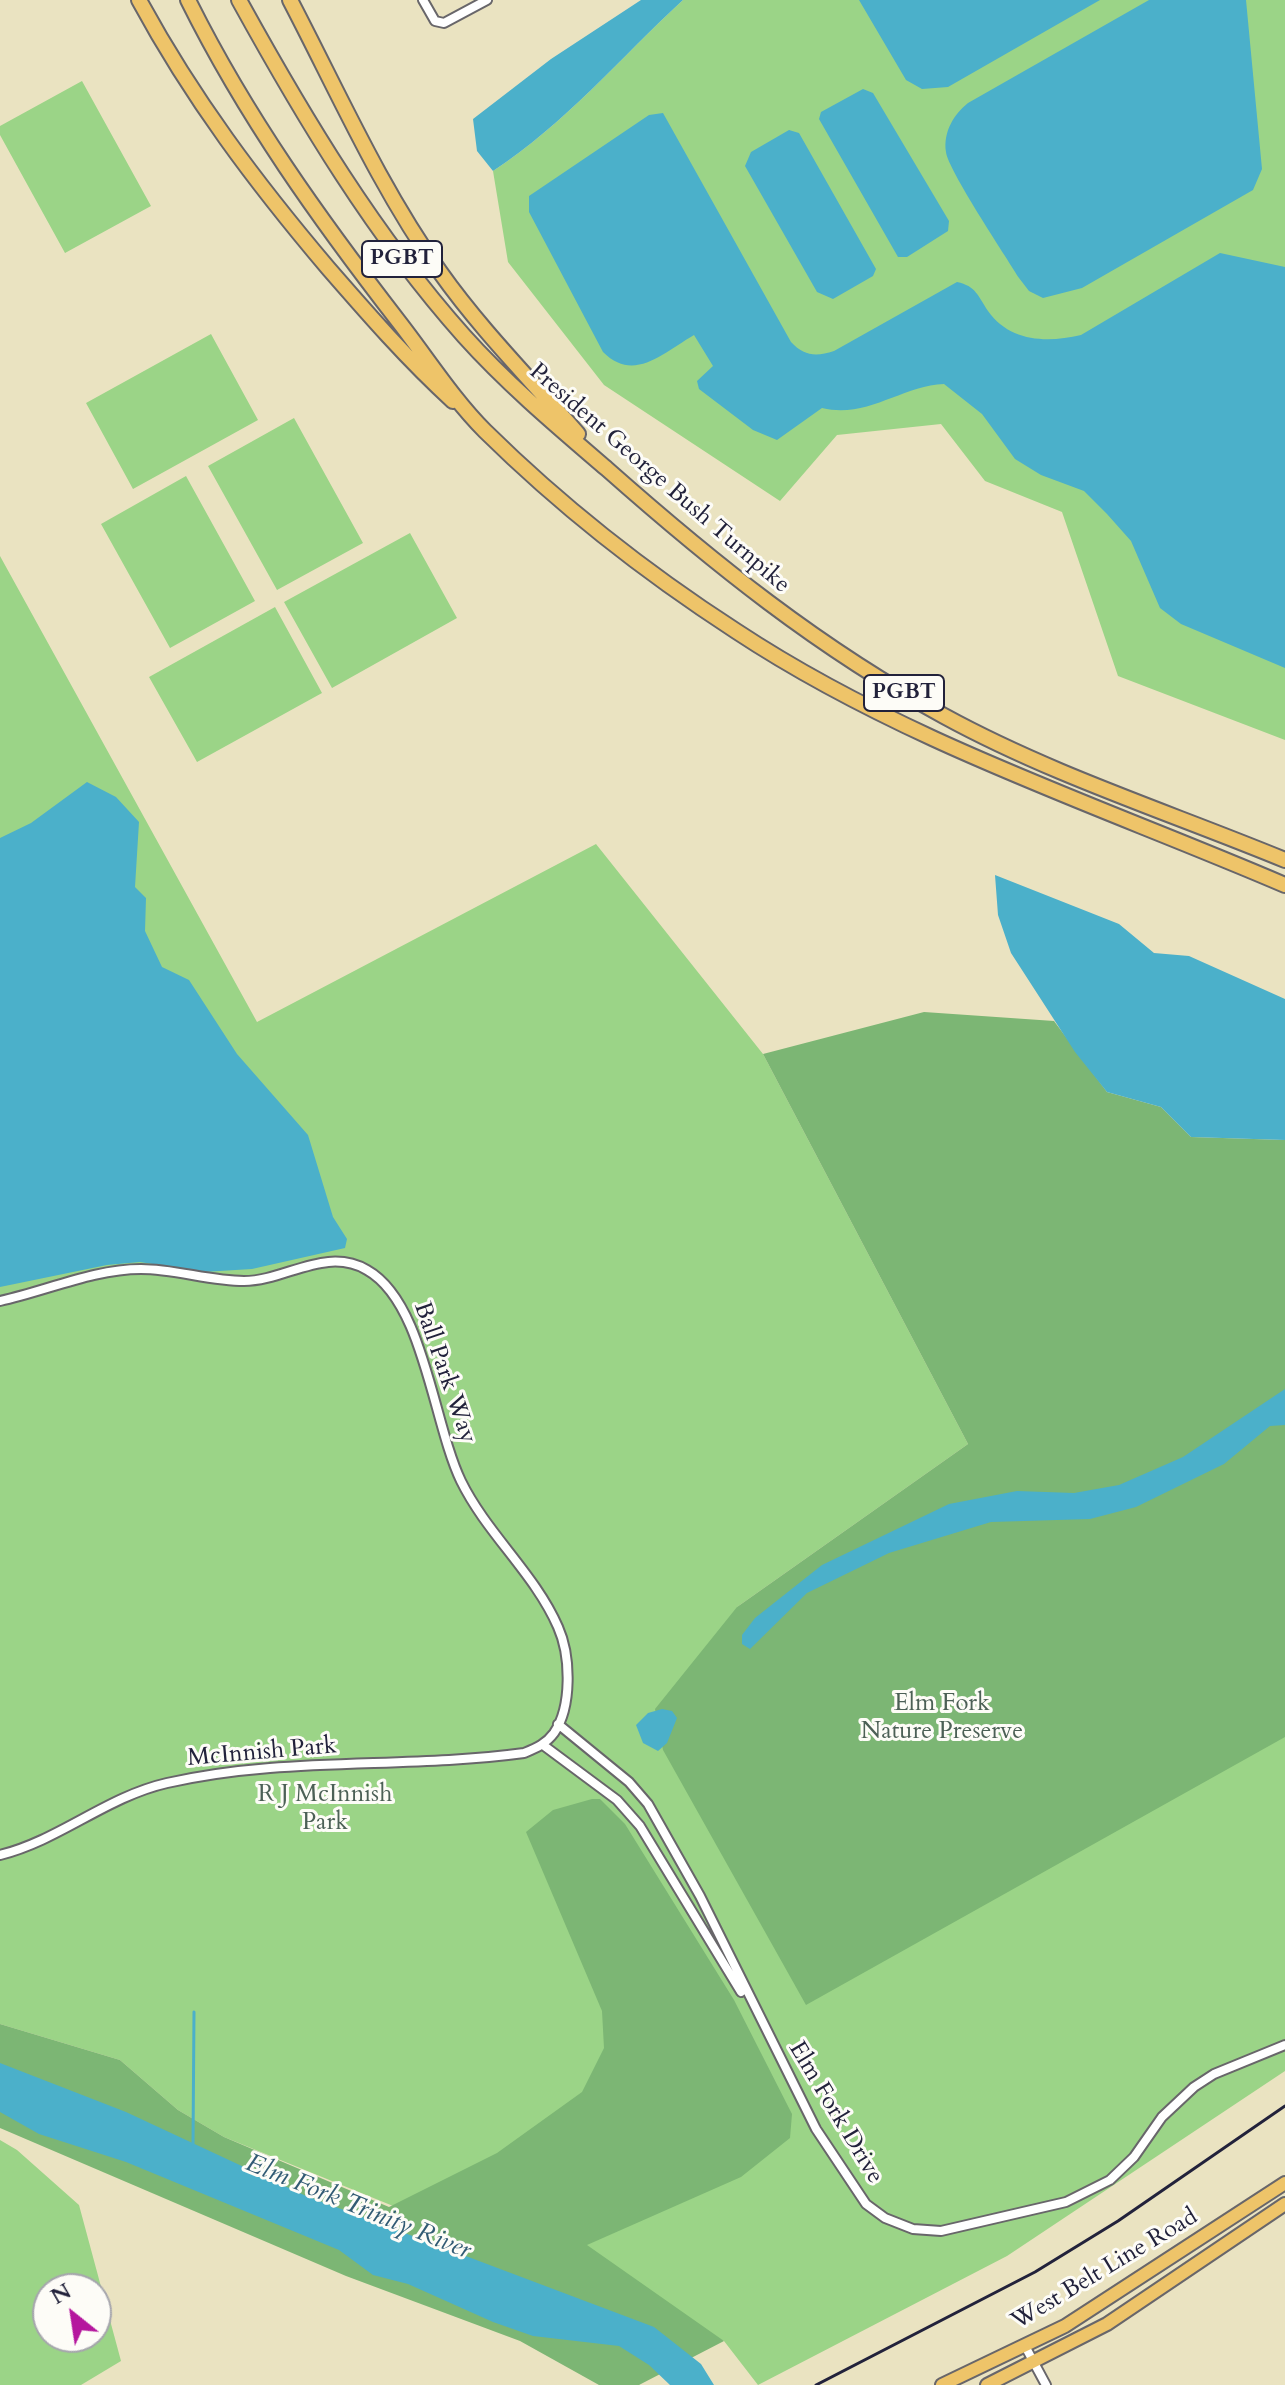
<!DOCTYPE html>
<html>
<head>
<meta charset="utf-8">
<style>
	body { margin:0 }
	#map { position:relative; width:1285px; height:2385px; overflow:hidden; background:#eae3c1; font-family:Cardo,serif }
	canvas { display:block }
	.north { position:absolute; left:32px; top:2273px; width:80px; height:80px; box-sizing:border-box; background:#fdfcf7; border:2px solid #a5a5ac; border-radius:50%; rotate:330deg; font-size:22px; font-weight:700; line-height:32px; text-align:center; color:#22223b }
	.north::after { content:''; display:block; margin:auto; width:28px; height:36px; background:#b5179e; clip-path:polygon(50% 0,100% 100%,50% 72%,0 100%) }
</style>
</head>
<body>
<div id="map">
<canvas width="1285" height="2385"></canvas>
<div class="north">N</div>
</div>
<script>
const ctx = document.querySelector('canvas').getContext('2d');
ctx.lineJoin = 'round';
function fill(path, color) { ctx.fillStyle = color; ctx.fill(path, 'evenodd'); }
function strokePath(path, color, width, dash) { ctx.strokeStyle = color; ctx.lineWidth = width; ctx.lineCap = dash ? 'butt' : 'round'; ctx.setLineDash(dash || []); ctx.stroke(path); }
function label(font, color, halo, rows, align = 'center') {
  ctx.font = font + ' Cardo,serif'; ctx.lineWidth = 6; ctx.setLineDash([]); ctx.textBaseline = 'middle'; ctx.strokeStyle = halo; ctx.fillStyle = color; for (const [text, x, y, turn = 0] of rows) {
    ctx.save(); ctx.translate(x, y); ctx.rotate((+turn || 0) * Math.PI / 180); ctx.textAlign = isNaN(turn) ? turn : align; if (halo) ctx.strokeText(text, 0, 0); ctx.fillText(text, 0, 0); ctx.restore();
  }
}
const green = new Path2D(`
	M683 0H1285V740L1118 676 1062 512 985 481 941 424 837 435 780 501 604 385 508 262 493 171C565 124 620 58 683 0Z
	M82 81 151 206 65 253 0 135V126Z
	M211 334 258 420 133 489 86 403Z
	M294 418 363 543 277 590 208 466Z
	M186 476 255 601 170 648 101 524Z
	M410 533 457 618 332 688 284 602Z
	M0 556 257 1022 596 844 763 1054 968 1444 737 1607 1285 1419V2071L1007 2256 758 2385 724 2341 224 2137 178 2110 120 2060 0 2024Z
	M275 607 322 693 197 762 149 677Z
	M0 2140 17 2150 79 2205 121 2361 81 2385H0ZM96 2289V2337H48V2289Z`);
const forest = new Path2D(`
	M924 1012 1054 1021 1107 1092 1161 1107 1191 1137 1285 1140V1737L806 2005 663 1750 655 1709 737 1607 968 1444 763 1054Z
	M592 1799H600L625 1824 734 2000 792 2114 790 2138 741 2177 587 2245 724 2341 639 2385H599L520 2341 346 2276 0 2128V2024L120 2060 178 2110 224 2137 389 2207 497 2153 582 2092 604 2048 602 2011 526 1832 553 1810Z`);
const water = new Path2D(`
	M641 0H683C620 58 565 124 493 171L477 151 473 119 551 59Z
	M859 0H1100L948 87 922 89 906 80Z
	M1149 0H1246L1262 169 1253 190 1082 288 1043 298 1029 291 1019 278C1005 255 948 170 946 152 943 132 954 114 968 103Z
	M863 89 873 93 949 221 948 231 907 257H898L894 250 819 119 821 112Z
	M663 113 791 342C804 356 816 357 834 351L957 282C976 286 978 296 988 311 1010 342 1047 343 1081 335L1220 253 1285 267V668L1181 624 1160 608 1131 541 1107 514 1084 491 1041 475 1015 459 982 414 944 384C901 386 867 419 822 408L777 440 753 430 699 389 697 381 713 366 694 335C663 353 634 383 603 352L529 212V196L649 115Z
	M789 130 799 133 876 269 873 276 833 299 817 292 745 166 751 152Z
	M87 782 116 797 139 822 135 887 146 898 145 931 162 967 189 980 237 1054 308 1135 333 1217 347 1239 345 1248 252 1269 203 1272 140 1262 107 1265 0 1287V838L31 823Z
	M995 875 1119 924 1154 953 1189 956 1285 999V1140L1191 1137 1161 1107 1107 1092 1075 1052 1011 953 998 915Z
	M1285 1389V1425L1270 1426 1224 1464 1136 1507 1090 1519 991 1522 889 1553 807 1593 750 1649 742 1644V1635L755 1618 822 1565 949 1504 1017 1491 1074 1493 1119 1485 1183 1457Z
	M662 1709 672 1711 677 1718 667 1743 658 1751 643 1743 636 1725 648 1713Z
	M0 2063 126 2112 304 2195 654 2327 701 2364 714 2385H670L649 2365 619 2346 533 2336 493 2322 408 2284 373 2275 339 2250 126 2162 39 2134 0 2112Z`);
const stream = new Path2D(`
	M193 2144 194 2012`);
const minor = new Path2D(`
	M423 0 435 21 444 23 487 0
	M0 1301C46 1291 94 1269 141 1269 175 1269 210 1281 244 1281 285 1281 326 1246 367 1270 424 1302 433 1423 461 1481 487 1534 535 1574 558 1627 571 1656 572 1707 554 1733 546 1744 536 1748 524 1753 406 1769 284 1756 167 1783 106 1797 60 1840 0 1855
	M558 1724 629 1782 648 1804 700 1896 816 2129 866 2204 885 2218 913 2229 941 2231 1066 2202 1110 2180 1134 2157 1162 2117 1194 2087 1214 2074 1285 2045
	M543 1745 617 1800 640 1826 741 1992
	M1025 2346 1046 2385`);
const primary = new Path2D(`
	M942 2385 1065 2326 1285 2183
	M987 2385 1107 2324 1285 2204`);
const motorway = new Path2D(`
	M139 0C192 98 256 183 328 268 368 314 408 360 453 401
	M188 0C246 117 320 220 399 322 427 358 453 399 485 431 560 505 648 574 736 631 904 742 1101 806 1285 885
	M239 0C304 118 374 235 464 336 507 384 558 427 607 469 712 562 820 649 944 716 1052 775 1171 813 1285 860
	M290 0C338 92 380 188 440 272 481 330 532 381 578 434`);
const rail = new Path2D(`
	M816 2385 1035 2272 1118 2221 1285 2106`);
const shields = [
	[402,259,80],
	[904,693,80]
];
const shieldNames = [
	["PGBT",402,259],
	["PGBT",904,693]
];
const streetNames = [
	["President George Bush Turnpike",659,479,41],
	["Ball Park Way",444,1373,71],
	["McInnish Park",262,1753,-5],
	["Elm Fork Drive",835,2113,59],
	["West Belt Line Road",1105,2270,-31]
];
const parkNames = [
	["Elm Fork",942,1704],
	["Nature Preserve",942,1732],
	["R J McInnish",325,1795],
	["Park",325,1823]
];
const waterNames = [
	["Elm Fork Trinity River",358,2208,22]
];
fill(green, '#9bd487');
fill(forest, '#7cb674');
fill(water, '#4bb0ca');
strokePath(stream, '#4bb0ca', 3);
strokePath(minor, '#68666a', 12);
strokePath(primary, '#68666a', 16);
strokePath(motorway, '#68666a', 18);
strokePath(minor, '#fff', 8);
strokePath(primary, '#eec469', 12);
strokePath(motorway, '#eec469', 14);
strokePath(rail, '#22223b', 3);
for (const [x, y, w] of shields) { const box = new Path2D(); box.roundRect(x - w / 2, y - 18, w, 36, 6); ctx.fillStyle = '#fdfcf7'; ctx.fill(box); strokePath(box, '#22223b', 2); }
label('bold 22px', '#22223b', null, shieldNames);
label('24px', '#22223b', '#fdfcf7', streetNames);
label('24px', '#4c6056', '#fdfcf7', parkNames);
label('italic 26px', '#325b74', '#fdfcf7', waterNames);
</script>
</body>
</html>
